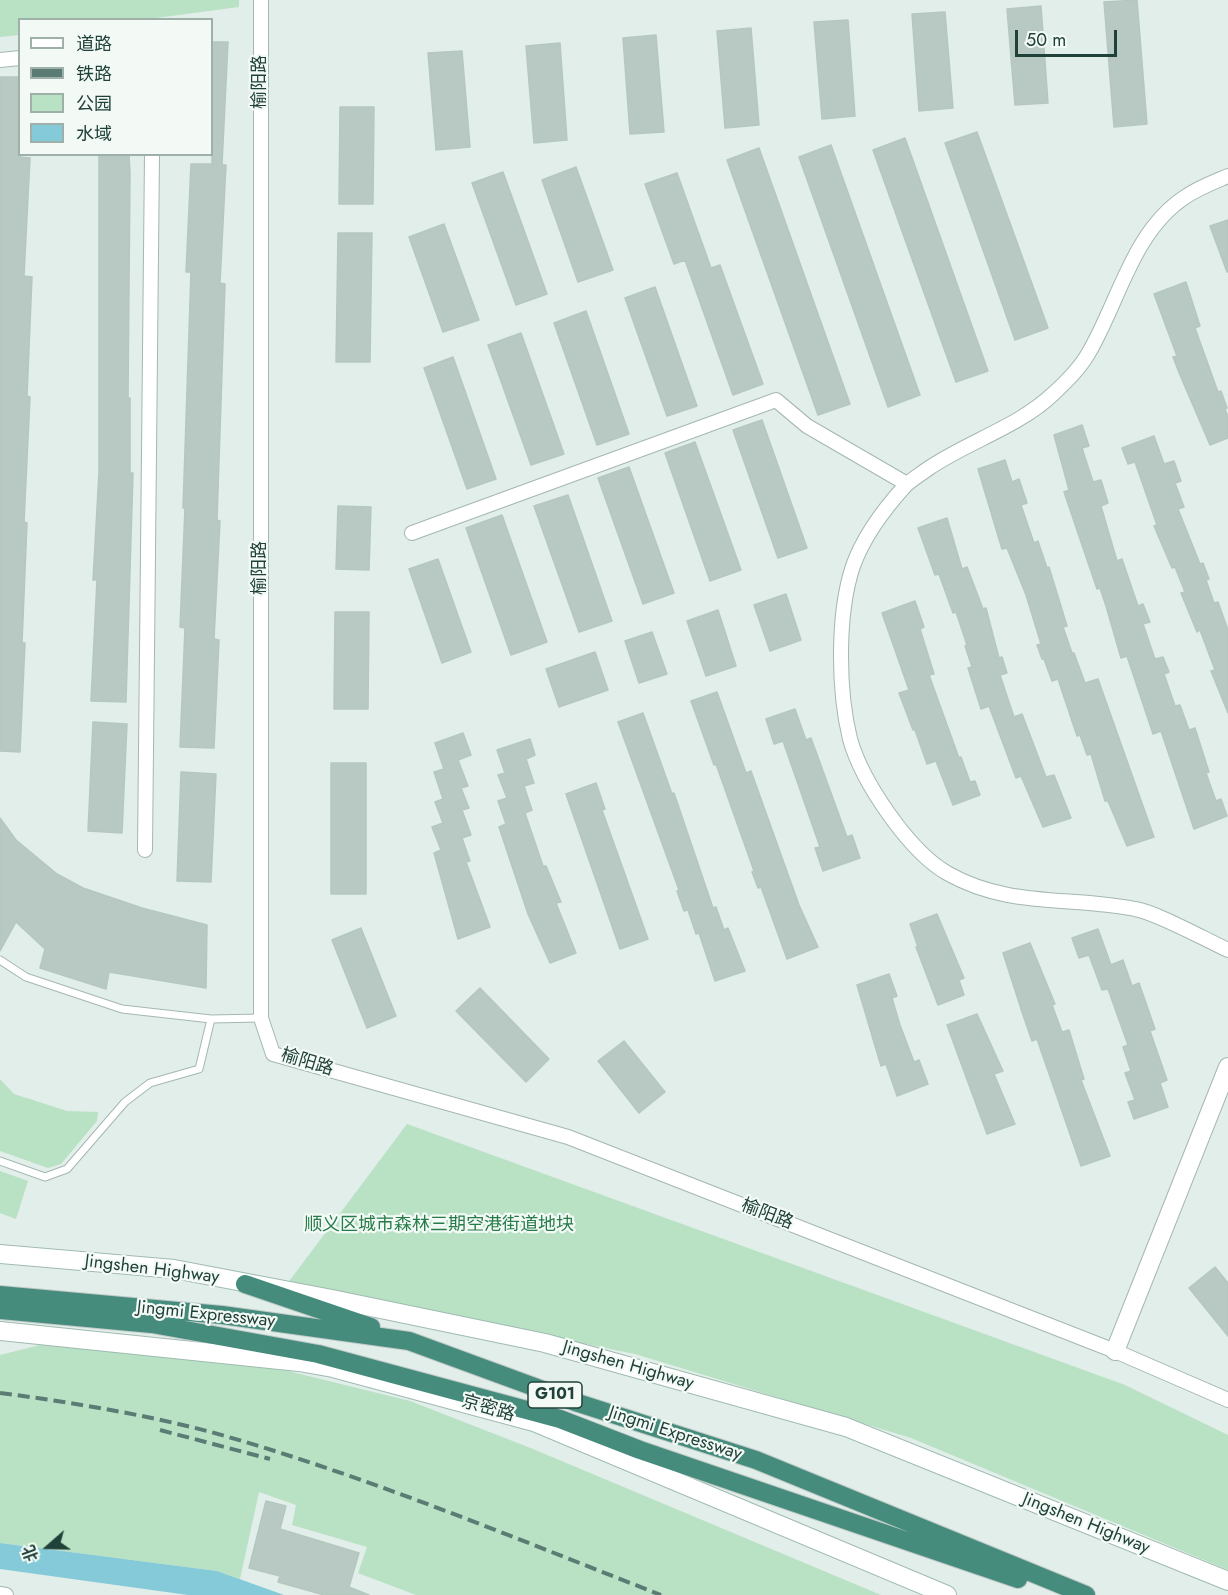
<!DOCTYPE html>
<html>
<head>
<meta charset="utf-8">
<style>
	body { margin:0 }
	#map { position:relative; width:1228px; height:1595px; overflow:hidden; background:#e2eee9; font-family:Jost,"Noto Sans SC",sans-serif }
	canvas { display:block }
	.legend { position:absolute; left:18px; top:18px; width:195px; height:138px; box-sizing:border-box; background:#f3faf6; border:2px solid #9fb0aa; margin:0; padding:8px 10px; list-style:none; font-size:18px; color:#204139 }
	.legend li { display:flex; align-items:center; gap:12px; height:30px }
	.legend b { width:30px; border:2px solid #9fb0aa }
	.north { position:absolute; left:18px; top:1517px; width:60px; height:60px; -webkit-text-stroke:4px #f3faf6; paint-order:stroke; rotate:250deg; font-size:16px; font-weight:700; line-height:24px; text-align:center; color:#204139 }
	.north::after { content:''; display:block; margin:auto; width:21px; height:27px; background:#204139; clip-path:polygon(50% 0,100% 100%,50% 72%,0 100%) }
	.scale { position:absolute; left:1015px; top:30px; width:102px; height:27px; box-sizing:border-box; border:3px solid #204139; border-top:0; padding-left:8px; font-size:18px; line-height:21px; white-space:nowrap; color:#204139; -webkit-text-stroke:4px #f3faf6; paint-order:stroke }
</style>
</head>
<body>
<div id="map">
<canvas width="1228" height="1595"></canvas>
<ul class="legend">
<li><b style="height:8px;background:#fff"></b>道路</li>
<li><b style="height:8px;background:#5a7c74"></b>铁路</li>
<li><b style="height:16px;background:#b9e1c4"></b>公园</li>
<li><b style="height:16px;background:#84cad8"></b>水域</li>
</ul>
<div class="north">北</div>
<div class="scale">50 m</div>
</div>
<script>
const ctx = document.querySelector('canvas').getContext('2d');
ctx.lineJoin = 'round';
function fill(path, color) { ctx.fillStyle = color; ctx.fill(path, 'evenodd'); }
function strokePath(path, color, width, dash) { ctx.strokeStyle = color; ctx.lineWidth = width; ctx.lineCap = dash ? 'butt' : 'round'; ctx.setLineDash(dash || []); ctx.stroke(path); }
function label(font, color, halo, rows, align = 'center') {
  ctx.font = font + ' Jost,"Noto Sans SC",sans-serif'; ctx.lineWidth = 4.5; ctx.setLineDash([]); ctx.textBaseline = 'middle'; ctx.strokeStyle = halo; ctx.fillStyle = color; for (const [text, x, y, turn = 0] of rows) {
    ctx.save(); ctx.translate(x, y); ctx.rotate((+turn || 0) * Math.PI / 180); ctx.textAlign = isNaN(turn) ? turn : align; if (halo) ctx.strokeText(text, 0, 0); ctx.fillText(text, 0, 0); ctx.restore();
  }
}
const green = new Path2D(`
	M0 0H239V7L141 20H20L19 35 0 37Z
	M0 1079 14 1094 67 1111 98 1112 97 1121 61 1164 48 1168 0 1151Z
	M407 1124 1125 1385 1228 1435V1570L911 1438 635 1354 287 1284Z
	M0 1171 28 1181 16 1219 0 1213Z
	M80 1335 284 1370 410 1401 533 1449 881 1595H416L358 1573 367 1547 292 1525 296 1505 259 1492 240 1579 217 1571 0 1543V1355Z`);
const water = new Path2D(`
	M0 1543 217 1571 284 1595H188L0 1569Z`);
const building = new Path2D(`
	M1137 0 1147 124 1114 127 1104 2Z
	M1041 6 1048 103 1015 105 1007 9Z
	M945 12 953 108 919 111 912 14Z
	M848 20 855 116 822 119 814 22Z
	M751 28 759 125 725 128 717 31Z
	M656 35 664 132 630 134 623 38Z
	M212 42H228L222 165H226L220 283 225 284 217 520 220 521 214 639 219 640 214 748 180 747 185 628 180 627 185 508H183L191 272H186L191 164H212Z
	M560 43 567 140 534 143 526 46Z
	M462 51 470 147 436 150 428 53Z
	M0 77H20V157L30 158 24 276 32 277 27 396 30 397 24 522 27 523 22 643H25L20 752 0 751Z
	M340 107H374L373 204H339Z
	M977 132 1048 328 1015 340 945 143Z
	M905 138 988 371 956 382 873 150Z
	M831 145 920 395 888 407 799 157Z
	M759 148 850 404 818 415 727 160Z
	M99 154H129L130 173 128 398H130V473H133L126 702 91 701 97 580H93L99 472Z
	M576 167 613 270 578 282 542 180Z
	M503 172 547 294 516 305 472 183Z
	M677 173 711 268 720 265 763 384 733 395 685 260 674 264 645 184Z
	M1228 220V272H1227L1210 226Z
	M444 224 479 320 443 332 409 237Z
	M338 233H372L370 362H336Z
	M1186 282 1200 326 1195 328 1218 392 1221 391 1227 408 1225 409 1228 417V438L1210 445 1180 375 1173 357 1177 356 1154 294Z
	M655 287 697 406 667 416 625 298Z
	M586 311 629 434 597 445 554 323Z
	M521 333 564 454 531 465 488 345Z
	M453 357 496 479 467 489 424 368Z
	M762 420 807 548 778 558 733 430Z
	M1082 425 1089 446 1082 448 1093 482 1101 480 1108 503 1101 506 1117 561 1122 559 1138 606 1143 604 1150 622 1143 624 1155 659 1163 657 1169 672 1164 674 1175 706 1180 705 1189 730 1195 728 1209 772 1206 773 1216 801 1221 799 1227 816 1194 829 1161 731 1153 734 1127 656 1121 658 1106 606 1100 588 1097 589 1064 492 1069 490 1054 435Z
	M1154 436 1164 464 1174 461 1181 481 1175 483 1184 507 1178 509 1200 564 1203 563 1209 579 1206 580 1214 603 1218 602 1228 630V713L1211 671 1215 670 1200 630 1197 632 1181 593 1185 592 1175 567 1172 568 1154 526 1157 525 1135 462 1128 464 1122 448Z
	M695 442 741 570 710 581 665 453Z
	M1005 460 1012 482 1019 479 1027 503 1021 505 1034 543 1038 541 1047 568 1049 567 1067 626 1063 627 1072 653H1074L1085 683 1098 679 1154 837 1127 846 1108 801H1105L1091 754 1087 755 1080 735 1077 736 1058 679 1052 681 1044 659H1042L1037 645 1041 644 1026 595 1007 548 1002 549 978 469Z
	M629 467 674 593 643 604 598 478Z
	M568 495 612 621 579 632 534 506Z
	M338 506 371 507 369 570 336 569Z
	M502 515 547 642 511 655 466 528Z
	M947 518 962 569 967 567 983 609 986 608 999 658 1002 657 1007 673 1000 675 1014 717 1022 714 1046 777 1054 775 1071 818 1043 827 1021 776 1016 778 989 706 981 709 968 668 972 667 965 646 967 645 956 612 953 613 939 574 935 575 918 528Z
	M438 559 471 652 442 663 409 569Z
	M786 594 801 640 770 651 754 605Z
	M915 601 924 627 920 629 934 674 929 675 959 758 961 757 970 782 975 781 980 795 953 805 936 761 927 764 915 730H913L899 693 909 690 882 613Z
	M718 610 736 666 706 676 687 621Z
	M335 612H369L368 709H334Z
	M652 632 667 674 639 683 625 641Z
	M595 652 608 690 559 707 546 669Z
	M717 692 746 773 751 771 799 905 818 947 787 959 761 887 758 888 752 872 754 871 716 764 714 765 691 701Z
	M795 709 806 740 811 738 847 837 852 835 860 858 823 871 815 848 820 847 783 741 774 744 766 719Z
	M643 713 672 794 674 793 713 908 716 907 724 930 728 928 745 971 715 981 699 933 696 934 688 910 684 911 677 891 679 890 618 722Z
	M93 722 127 724 122 833 88 831Z
	M463 733 471 755 458 760 468 786 461 788 469 808 462 810 471 835 462 838 470 861 466 862 490 927 458 939 434 853 441 850 432 827 443 823 435 802 443 799 434 772 444 769 435 743Z
	M530 739 535 755 526 759 534 783 524 786 532 810 525 813 543 866H546L561 902 556 903 576 953 550 963 528 914 499 827 506 824 498 801 507 798 498 775 505 773 497 750Z
	M331 763H366V894H331Z
	M181 772 216 774 211 882 177 881Z
	M596 783 605 809 602 810 648 939 620 949 566 794Z
	M0 818 16 840 57 874 83 888 142 908 207 925 206 988 109 972 106 989 40 968 45 949 16 922 0 951Z
	M937 914 964 978 959 980 964 995 938 1005 916 947H918L910 924Z
	M361 928 396 1016 367 1028 332 940Z
	M1098 929 1111 965 1123 960 1132 986 1139 983 1155 1029 1150 1031 1167 1080 1160 1083 1168 1107 1134 1119 1128 1102 1135 1100 1125 1073 1131 1071 1123 1047 1128 1045 1108 989 1102 990 1089 955 1079 958 1072 938Z
	M1030 943 1055 1004 1052 1005 1062 1032 1069 1030 1084 1079 1081 1080 1110 1156 1081 1166 1037 1039 1032 1041 1023 1015 1003 953Z
	M889 974 897 996 892 998 900 1025 914 1062 919 1060 928 1084 897 1096 886 1064 881 1066 857 985Z
	M480 988 549 1059 526 1082 456 1011Z
	M977 1014 1003 1071 994 1074 1015 1124 987 1134 947 1025Z
	M624 1041 665 1092 639 1113 598 1061Z
	M1215 1267 1228 1283V1336L1189 1288Z
	M266 1501 286 1506 280 1529 359 1553 349 1587 369 1595H324L278 1582 280 1576 249 1568Z`);
const service = new Path2D(`
	M0 960 26 977 122 1009 211 1019 261 1018
	M0 1161 45 1177 67 1169 125 1102 150 1083 199 1069 211 1019`);
const minor = new Path2D(`
	M261 0V1018L273 1054 568 1137 1115 1351 1228 1400
	M0 60 20 58
	M1228 176C1214 182 1198 188 1185 197 1132 232 1119 302 1088 354 1080 368 1065 383 1053 394 1018 427 969 441 929 468 921 474 912 479 905 486 885 508 863 538 853 566 837 614 838 690 850 739 862 782 909 851 947 873 1008 908 1070 896 1135 909 1158 913 1204 939 1228 950
	M412 533 776 400 807 426 907 484
	M145 850 152 154
	M0 1594 6 1595`);
const tertiary = new Path2D(`
	M1115 1351 1228 1067`);
const secondary = new Path2D(`
	M0 1254 174 1269 332 1299 545 1343 846 1427 1228 1581
	M0 1331 299 1362 333 1368 534 1422 947 1595`);
const trunk = new Path2D(`
	M245 1284 371 1327
	M0 1295 222 1315 409 1341 578 1403 756 1460 1086 1595
	M0 1310 152 1324 318 1354 560 1419 640 1450 1018 1579`);
const rail = new Path2D(`
	M0 1393C70 1402 142 1414 211 1432 364 1475 512 1537 661 1595
	M160 1430 270 1459`);
const shields = [
	[555,1395,54]
];
const shieldNames = [
	["G101",555,1395]
];
const streetNames = [
	["榆阳路",261,82,-90],
	["榆阳路",261,568,-90],
	["榆阳路",307,1063,17],
	["榆阳路",767,1215,21],
	["Jingshen Highway",152,1270,7],
	["Jingmi Expressway",206,1315,6],
	["Jingshen Highway",628,1366,16],
	["京密路",488,1409,16],
	["Jingmi Expressway",675,1434,18],
	["Jingshen Highway",1086,1524,22]
];
const parkNames = [
	["顺义区城市森林三期空港街道地块",439,1226]
];
fill(green, '#b9e1c4');
fill(water, '#84cad8');
fill(building, '#b7c9c2');
strokePath(building, '#b4c8c0', 1.5);
strokePath(service, '#a4b7b1', 9);
strokePath(minor, '#a4b7b1', 16);
strokePath(tertiary, '#a4b7b1', 20);
strokePath(secondary, '#9fbbb1', 20);
strokePath(trunk, '#c1cac8', 20);
strokePath(service, '#fff', 7);
strokePath(minor, '#fff', 14);
strokePath(tertiary, '#fff', 18);
strokePath(secondary, '#fff', 18);
strokePath(trunk, '#458c7d', 18);
strokePath(rail, '#5a7c74', 4, [12, 6]);
for (const [x, y, w] of shields) { const box = new Path2D(); box.roundRect(x - w / 2, y - 13, w, 26, 4.5); ctx.fillStyle = '#f3faf6'; ctx.fill(box); strokePath(box, '#204139', 1.5); }
label('bold 16px', '#204139', null, shieldNames);
label('18px', '#204139', '#f3faf6', streetNames);
label('18px', '#267c49', '#f3faf6', parkNames);
</script>
</body>
</html>
